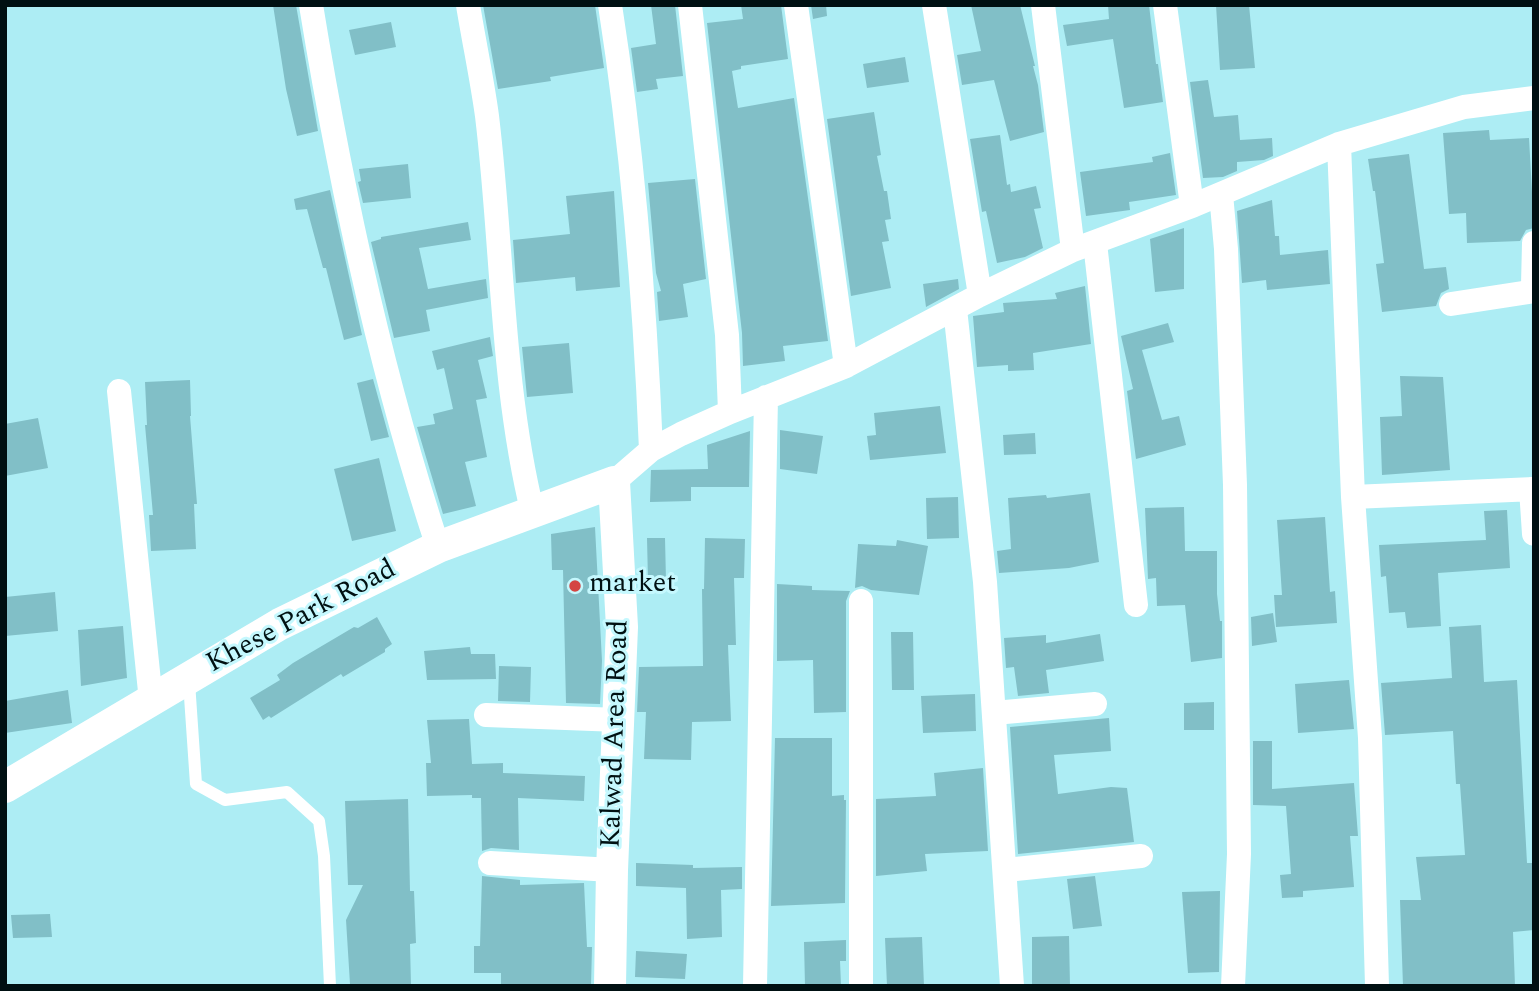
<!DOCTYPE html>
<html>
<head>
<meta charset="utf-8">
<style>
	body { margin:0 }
	#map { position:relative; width:1539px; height:991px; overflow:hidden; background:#adedf4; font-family:Spectral,serif }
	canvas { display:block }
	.frame { position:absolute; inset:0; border:7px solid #001012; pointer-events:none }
</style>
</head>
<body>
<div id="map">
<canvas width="1539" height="991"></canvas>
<div class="frame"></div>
</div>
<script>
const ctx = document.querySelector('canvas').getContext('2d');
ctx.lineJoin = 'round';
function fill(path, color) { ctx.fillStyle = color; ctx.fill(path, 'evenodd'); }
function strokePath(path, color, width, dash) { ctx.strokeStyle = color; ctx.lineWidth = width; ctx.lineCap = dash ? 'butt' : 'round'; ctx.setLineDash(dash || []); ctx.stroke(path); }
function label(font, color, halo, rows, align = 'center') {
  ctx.font = font + ' Spectral,serif'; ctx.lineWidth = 6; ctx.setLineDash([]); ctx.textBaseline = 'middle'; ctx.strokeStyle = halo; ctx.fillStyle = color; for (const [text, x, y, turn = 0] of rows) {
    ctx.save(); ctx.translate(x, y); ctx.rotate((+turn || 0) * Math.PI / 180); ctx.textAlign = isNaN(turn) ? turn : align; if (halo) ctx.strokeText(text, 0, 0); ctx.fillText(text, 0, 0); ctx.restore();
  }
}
const building = new Path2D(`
	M273 5H296L318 131 297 136 286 89Z
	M483 5H595L604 68 550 77 551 81 498 89Z
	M651 5H675L683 76 656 79 658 89 637 92 631 48 656 44Z
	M741 5H781L788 59 741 66V69L732 71 738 108 794 98 828 341 783 346 785 361 743 366 742 333 707 23 743 19Z
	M811 5H826L827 16 813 19Z
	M971 5H1020L1035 66H1033L1038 85 1044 132 1010 141 994 80 962 85 957 55 981 51Z
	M1108 5H1149L1156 64H1158L1163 102 1124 108 1113 39 1067 46 1063 25 1109 19Z
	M1216 5H1249L1255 68 1220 70Z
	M391 22 396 47 355 55 349 30Z
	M905 57 909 82 867 88 863 64Z
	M1208 80 1214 117 1238 115 1240 140 1272 138 1273 156 1264 160 1237 162V171L1223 177 1203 178 1190 82Z
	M874 112 881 155 877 156 884 191H887L891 219 885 220 889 241 882 242 891 288 851 296 827 119Z
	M1489 130 1490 140 1529 138 1534 228 1526 230 1520 241 1467 243 1466 213 1449 214 1443 133Z
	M1000 135 1007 185 1010 184 1011 192 1036 186 1041 208 1034 209 1043 248 1025 257 997 263 986 211 982 212 970 139Z
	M1170 153 1176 195 1129 202 1130 210 1086 216 1080 172 1153 162 1152 157Z
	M1409 154 1424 269 1446 267 1449 289 1441 293 1436 306 1382 312 1376 264 1384 263 1375 191H1373L1368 159Z
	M408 164 411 198 363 203 358 182 361 181 359 169Z
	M695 179 706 279 683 284 688 317 659 321 657 292 661 291 656 273 648 183Z
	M330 190 362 335 344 340 326 268H323L307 209 296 210 294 199Z
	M614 191 620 287 576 291 575 277 516 283 513 240 570 234 566 196Z
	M1272 200 1275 236H1279L1280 255 1328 250 1330 284 1267 290 1266 280 1242 283 1237 211Z
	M468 222 471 240 419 248 428 289 486 279 488 298 426 310 430 331 394 338 371 242 381 239V237Z
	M1184 228V289L1155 292 1150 239Z
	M958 279 959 289 926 307 923 284Z
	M1085 286 1091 344 1033 353 1034 370 1008 371V365L977 367 973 316 1004 312 1003 303 1057 299 1055 293Z
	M1168 323 1174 342 1142 350 1162 420 1179 416 1186 445 1136 459 1127 391 1133 389 1121 336Z
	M490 337 493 356 478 360 487 398 476 400 487 457 465 462 476 506 443 514 417 427 435 424 433 414 453 409 444 368 437 370 432 351Z
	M569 343 573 393 527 397 522 347Z
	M1400 376 1443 377 1450 470 1382 475 1380 417 1402 416Z
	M373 379 389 437 371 441 357 383Z
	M190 380 191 416H190L197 504H194L196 549 151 551 149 515H153L145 425H147L145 382Z
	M940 406 946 453 870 460 867 436 876 435 874 413Z
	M38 418 48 468 5 476V424Z
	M780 430 823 436 817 474 780 469Z
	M750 431 749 487H691V501L650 502 651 470 708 469 707 445Z
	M1035 433 1036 454 1004 455 1003 435Z
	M379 458 396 531 352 541 334 469Z
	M1090 493 1099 562 1069 568 999 573 997 551 1011 549 1008 498 1046 495 1047 498Z
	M958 497 959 538 927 539 926 498Z
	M1184 507 1185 551H1217V594L1220 621H1222V658L1191 662 1185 605 1157 606 1156 578 1148 579 1145 508Z
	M1507 510 1510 568 1438 573 1441 626 1407 628 1405 612 1389 613 1386 576 1381 577 1379 545 1486 540 1484 511Z
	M1325 517 1330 592 1335 591 1337 623 1276 627 1274 595H1282L1277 520Z
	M595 527 602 661 600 704 566 703 563 570H552L551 534Z
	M647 538H665L666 581H648Z
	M705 538 745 539 744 578H734L736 645H728L731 721 692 722 691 760 644 759 646 712H637L639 667 703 666 702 589H704Z
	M897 540 928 546 919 595 871 590 862 586 855 588 858 544 896 546Z
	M777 584 812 586V590L850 591 846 601V712L814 713 813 660 777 661Z
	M55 592 58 631 5 636V597Z
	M1273 613 1277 642 1252 646 1251 617Z
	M377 617 392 644 385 649V652L343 677 341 674 271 718 269 716 263 720 250 698 280 680 277 675 293 663 354 627 358 628Z
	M1481 625 1484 682 1517 680 1527 863H1534V930L1513 932 1515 986H1403L1400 900H1421L1416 857 1465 855 1460 784H1456L1453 731 1385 735 1381 683 1452 678 1449 627Z
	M123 626 127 678 81 686 78 630Z
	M891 632H913L914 690H892Z
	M1100 634 1104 661 1046 670 1049 693 1018 696 1014 667 1006 668 1004 638 1046 635V643Z
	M470 647 471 654H495L496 679 427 680 424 651Z
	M499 666 531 667 530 702 498 701Z
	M1349 680 1354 729 1298 733 1295 684Z
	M68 690 72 723 5 733V701Z
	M975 694 976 731 923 733 921 696Z
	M1214 702V730H1184V703Z
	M1109 718 1111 751 1054 755 1058 794 1111 787 1127 788 1134 842 1018 854 1010 727Z
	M469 719 472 764 503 763V773L585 776 584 801 518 798 519 850 491 848 482 851 481 798H472V795L427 796 426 763H431L427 720Z
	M775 738H832V796L844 795V800H846L845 903 771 906Z
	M1253 741H1272V789L1354 783 1358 836H1350L1354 887 1303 891V897L1282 898 1280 875 1291 874 1286 806 1253 805Z
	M983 768 988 851 925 854 927 871 876 876V799L936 796 934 773Z
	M408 799 410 891H414L416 943 410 944 411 986 350 984 346 920 363 885H348L345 801Z
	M636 863 693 865V868L742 867V889L721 890 722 937 687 939 686 888 636 886Z
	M482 876 520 880V885L584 883 587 947H592L591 986H501V973H474V946H480Z
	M1095 876 1102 926 1073 929 1067 879Z
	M1220 891 1219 972 1188 973 1182 892Z
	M50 914 52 937 13 938 11 915Z
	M1069 936 1070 986H1032V937Z
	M922 937 924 986H887L885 938Z
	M846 940V961H840L841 986H805L804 942Z
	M636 951 687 954 685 979 635 977Z`);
const service = new Path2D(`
	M189 682 196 784 225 800 287 792 319 821 324 856 330 986`);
const minor = new Path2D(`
	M311 5C341 189 380 371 438 547
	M468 5C474 42 482 79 487 116 503 248 501 384 533 514
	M610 5C633 152 645 302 651 450
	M690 5 727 335 730 412
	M796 5 846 366
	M934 5 980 295
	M1043 5 1073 250
	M1165 5 1192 206
	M1339 144 1353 497 1370 738 1377 986
	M1221 194 1226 249 1235 485 1239 854 1233 986
	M1095 243 1136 605
	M1451 304 1529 292 1533 285 1534 243
	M955 309 985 582 1012 986
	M119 391 151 701
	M614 482 651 450 681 434 730 412 846 366 980 295 1073 250 1192 206 1339 144 1464 107 1534 98
	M1531 489 1534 534
	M1353 497 1534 489
	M994 713 1095 704
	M486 715 619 720
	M490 863 612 870
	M1006 870 1141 856
	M755 986 766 397
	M861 986V601`);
const tertiary = new Path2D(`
	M5 787 280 624 438 547 614 482 622 627 612 870 610 986`);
const markers = [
	[575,586,7,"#d44542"]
];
const poiNames = [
	["market",589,586]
];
const streetNames = [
	["Khese Park Road",302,618,-28],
	["Kalwad Area Road",617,734,-88]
];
fill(building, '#81bfc7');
strokePath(service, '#fff', 12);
strokePath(minor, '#fff', 24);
strokePath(tertiary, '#fff', 32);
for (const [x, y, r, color] of markers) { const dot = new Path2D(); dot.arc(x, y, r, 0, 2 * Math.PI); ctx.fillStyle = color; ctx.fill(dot); strokePath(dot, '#c5f8fe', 2.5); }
label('28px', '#001012', '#c5f8fe', poiNames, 'left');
label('28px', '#001012', '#c5f8fe', streetNames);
</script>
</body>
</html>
